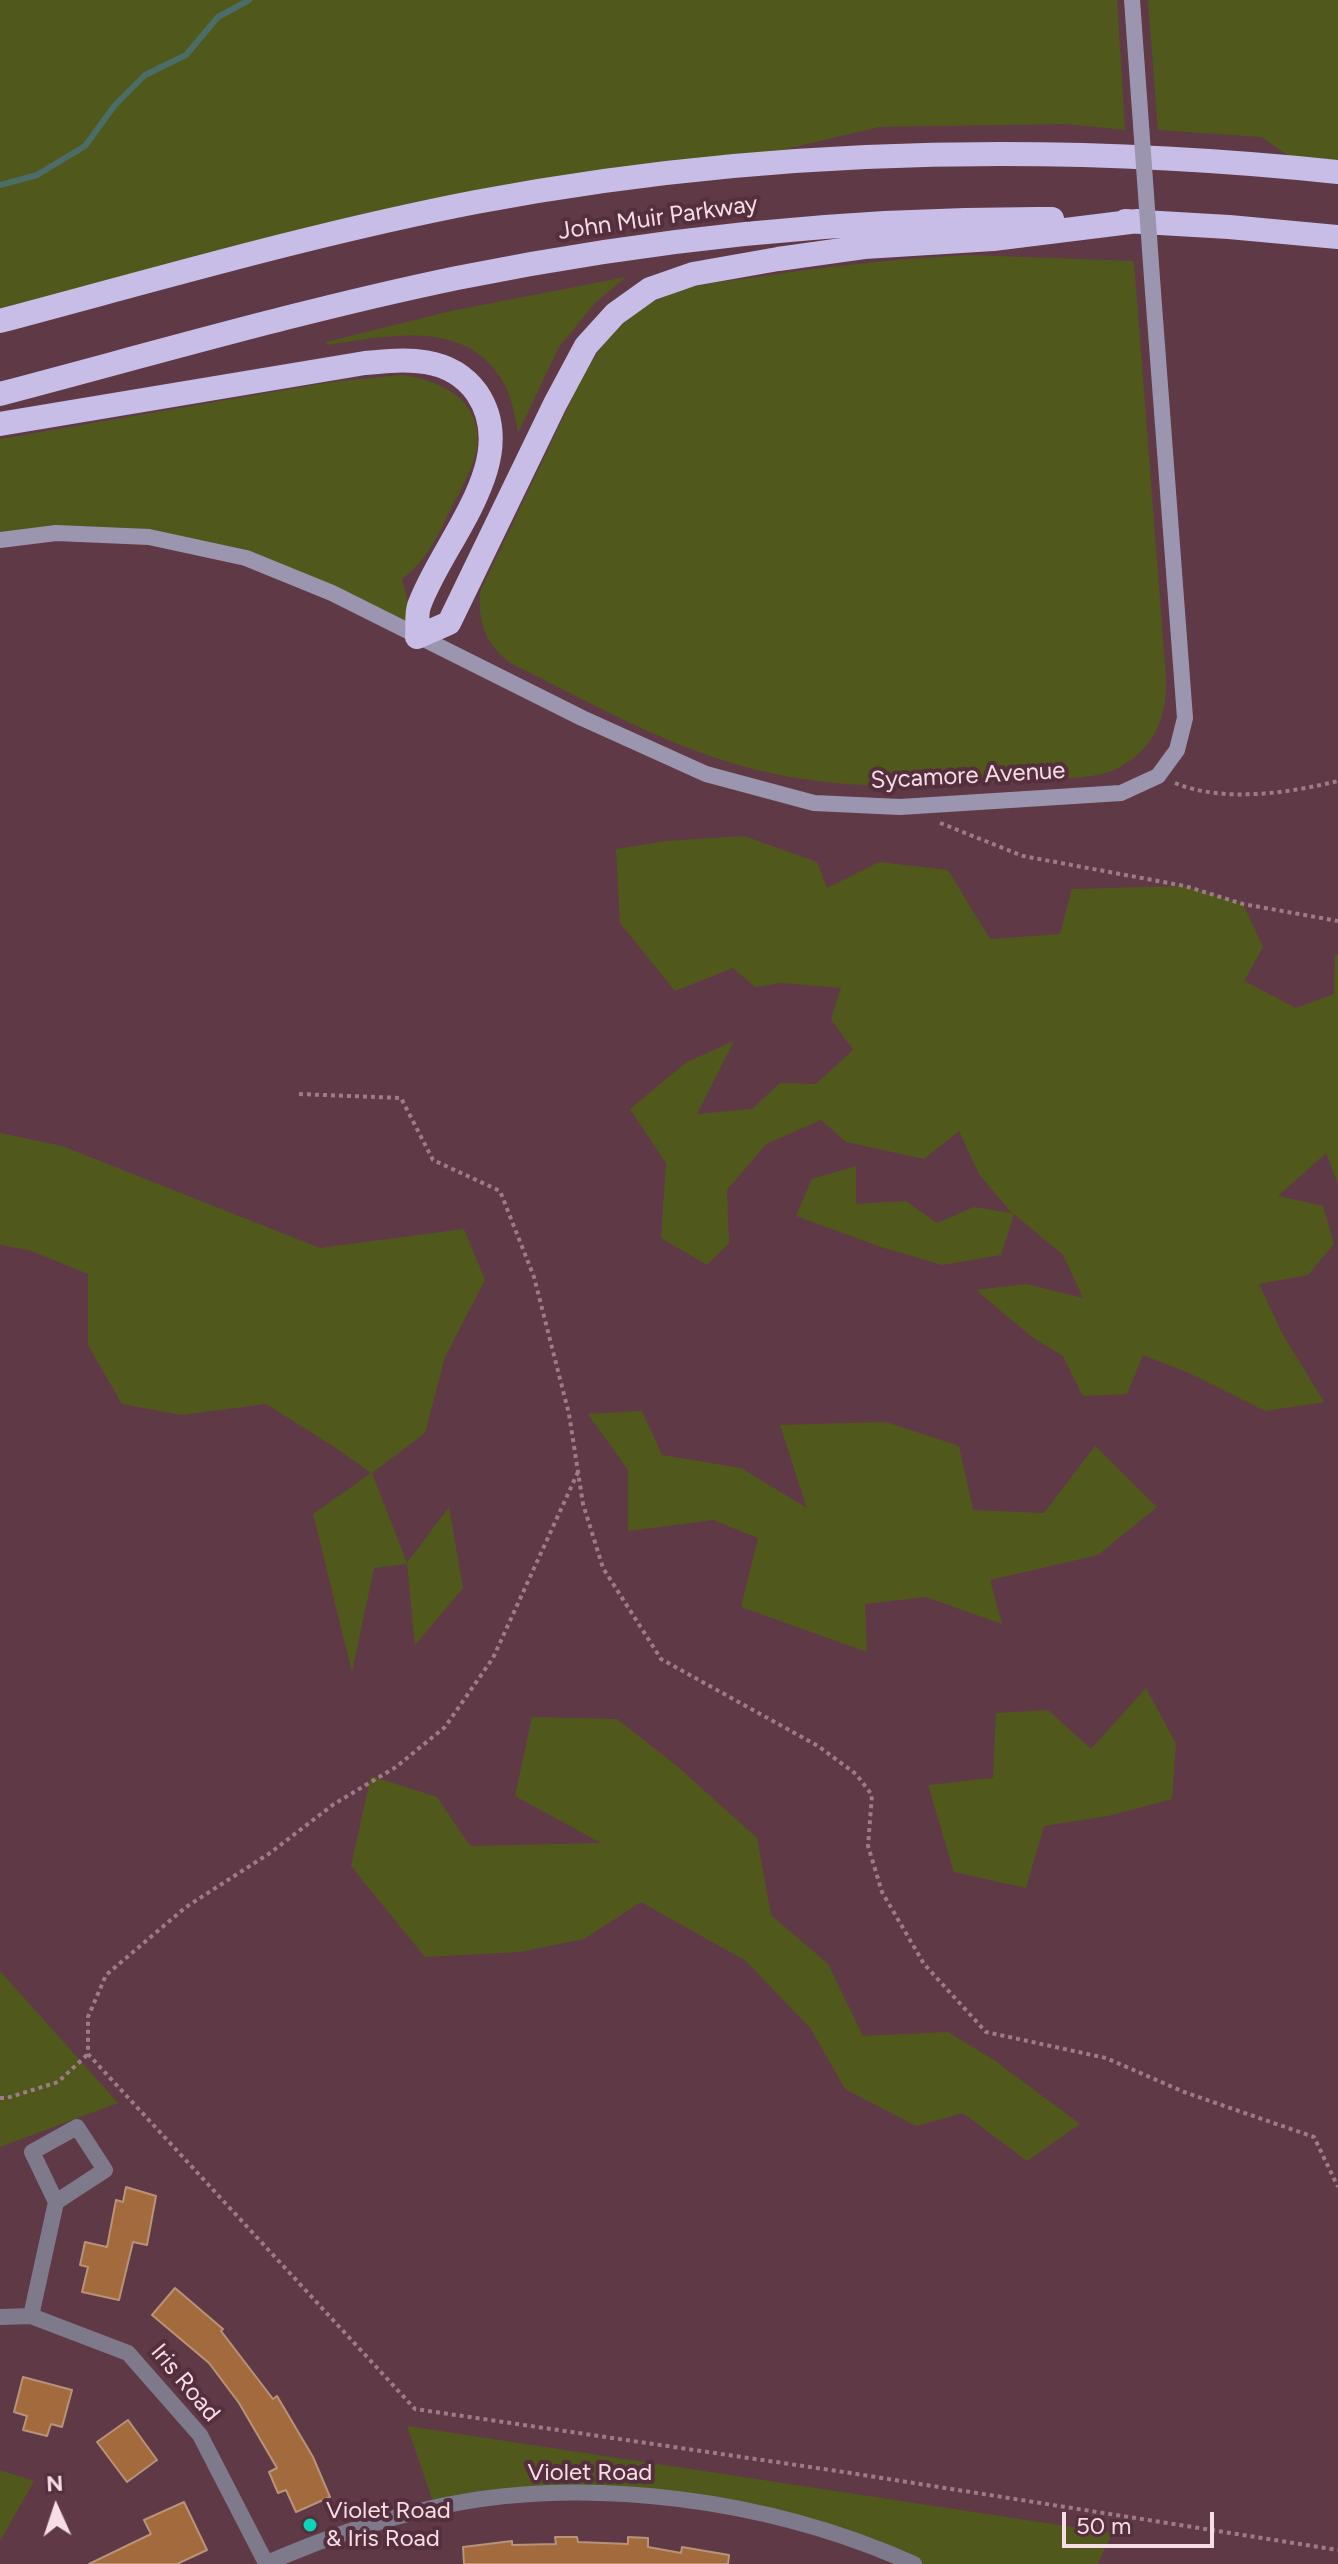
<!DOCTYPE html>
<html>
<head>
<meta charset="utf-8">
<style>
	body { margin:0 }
	#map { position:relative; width:1338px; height:2564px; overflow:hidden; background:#603947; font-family:Figtree,sans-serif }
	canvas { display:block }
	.north { position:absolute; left:16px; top:2468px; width:80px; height:80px; -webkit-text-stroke:6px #552f3d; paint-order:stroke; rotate:357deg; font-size:22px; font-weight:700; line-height:32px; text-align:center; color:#f7dde5 }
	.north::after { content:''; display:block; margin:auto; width:28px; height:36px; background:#f7dde5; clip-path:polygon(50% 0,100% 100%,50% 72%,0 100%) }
	.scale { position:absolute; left:1062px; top:2512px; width:152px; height:36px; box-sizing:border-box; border:4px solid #f7dde5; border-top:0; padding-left:10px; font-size:24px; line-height:28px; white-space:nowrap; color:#f7dde5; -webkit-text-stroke:6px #552f3d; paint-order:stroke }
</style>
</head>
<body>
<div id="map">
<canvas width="1338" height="2564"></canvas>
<div class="north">N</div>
<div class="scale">50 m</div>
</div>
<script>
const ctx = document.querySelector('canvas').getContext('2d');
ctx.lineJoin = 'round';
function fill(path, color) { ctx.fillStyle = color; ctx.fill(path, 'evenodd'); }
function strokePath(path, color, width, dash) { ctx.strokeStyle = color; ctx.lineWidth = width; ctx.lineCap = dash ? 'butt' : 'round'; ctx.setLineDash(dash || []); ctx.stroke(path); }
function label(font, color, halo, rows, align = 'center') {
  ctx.font = font + ' Figtree,sans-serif'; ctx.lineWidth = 8; ctx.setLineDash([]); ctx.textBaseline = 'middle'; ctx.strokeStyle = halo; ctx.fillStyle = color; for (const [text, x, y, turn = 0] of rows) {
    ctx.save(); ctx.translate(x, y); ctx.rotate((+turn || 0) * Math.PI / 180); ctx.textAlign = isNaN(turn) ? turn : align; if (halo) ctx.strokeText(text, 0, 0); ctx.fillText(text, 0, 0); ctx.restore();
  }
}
const green = new Path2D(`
	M0 0H1117L1125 130 1066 124 879 127 706 168 528 198 0 323Z
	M1148 0H1338V173L1308 169 1261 137 1158 130Z
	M969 255 1134 261 1166 678C1167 718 1155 748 1118 768 1096 780 1054 778 1029 780 927 786 840 794 739 765 660 743 586 700 512 664 486 646 478 623 480 592L582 378C600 345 623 318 657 300 687 284 724 282 757 277 828 266 898 259 969 255Z
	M626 277 595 303 559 347 518 433C515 416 512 396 502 380 465 318 386 336 327 345L326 342 451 311Z
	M402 375C441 380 483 401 477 447 474 467 462 487 453 504 439 534 428 559 402 579L417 637 246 558 149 537 0 540V439L331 382Z
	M744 836 817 862 827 888 879 862 948 870 990 939 1060 934 1072 889 1185 886 1243 904 1263 947 1244 981 1296 1008 1334 994 1335 955H1338V1184L1326 1153 1278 1196 1323 1206 1334 1244 1308 1275 1259 1284 1282 1333 1324 1402 1265 1411 1189 1373 1143 1355 1127 1394 1083 1396 1063 1356 1032 1337 976 1290 1026 1284 1083 1298 1063 1255 1014 1214 1001 1255 942 1265 881 1247 796 1216 812 1179 856 1166V1204L906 1201 937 1223 974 1207 1012 1213 979 1174 959 1131 924 1159 846 1142 821 1120 766 1144 727 1190 729 1243 707 1265 661 1238 666 1163 630 1109 687 1062 734 1041 697 1114 752 1109 780 1083 816 1084 853 1050 831 1019 841 988 781 983 755 987 733 968 675 991 620 923 616 849 667 841Z
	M0 1133 62 1146 320 1248 464 1229 485 1280 445 1357 425 1433 372 1473 407 1563 449 1507 463 1588 415 1645 407 1564 374 1568 352 1672 313 1514 371 1473 336 1448 266 1404 181 1415 122 1404 88 1345V1274L29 1250 0 1245Z
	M642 1411 662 1455 741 1468 807 1508 780 1425 886 1422 959 1446 973 1510 1044 1513 1095 1446 1157 1507 1098 1555 990 1580 1002 1624 926 1597 865 1604 867 1652 741 1607 758 1538 713 1520 628 1531V1470L588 1414Z
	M1146 1688 1176 1744 1172 1799 1108 1816 1044 1826 1026 1888 954 1872 928 1785 993 1778 996 1713 1048 1710 1091 1749Z
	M532 1717 617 1719 678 1767 757 1838 771 1915 828 1964 863 2036 948 2032 994 2060 1080 2124 1027 2161 963 2113 916 2126 845 2089 811 2029 746 1961 641 1902 584 1939 520 1952 425 1957 351 1866 371 1776 437 1797 470 1846 601 1843 515 1796Z
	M0 1971 118 2103 0 2147Z
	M407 2426 1112 2533 1098 2564H914L821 2530 600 2493 435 2507Z
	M0 2470 34 2481 0 2541Z`);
const stream = new Path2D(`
	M0 185 37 175 85 146 115 105 145 75 186 55 218 17 249 0`);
const building = new Path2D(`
	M126 2187 156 2196 147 2245 133 2242 119 2300 82 2292 88 2267 80 2265 85 2242 107 2247 116 2200 123 2202Z
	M175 2288 223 2329 221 2331 273 2399 277 2396 313 2457 330 2497 296 2512 286 2490 278 2493 269 2472 277 2468 239 2403 209 2363 152 2315Z
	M23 2377 72 2390 62 2427 51 2424 47 2436 23 2430 27 2416 14 2412Z
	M128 2420 157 2460 127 2482 97 2442Z
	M184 2502 207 2550 177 2564H89L151 2534 144 2520Z
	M555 2537H577L578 2542 628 2544V2537L648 2538V2547L681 2553 682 2547 729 2555 728 2564H464L463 2547 512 2541V2545L556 2544Z`);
const path = new Path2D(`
	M1175 783C1223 803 1289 793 1338 781
	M940 823 1023 856 1185 886 1243 904 1338 921
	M299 1094 401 1098 433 1160 500 1191 534 1277 569 1414 583 1504 603 1568 661 1659 818 1746 856 1774 872 1795 868 1846 882 1892 924 1964 986 2032 1106 2058 1184 2092 1314 2137 1338 2187
	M578 1472 493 1658 445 1727 396 1767 334 1804 270 1853 186 1907 106 1975 88 2017V2054L415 2409 844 2472 1338 2550
	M0 2098H7L58 2082 88 2054`);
const street = new Path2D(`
	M77 2127 105 2170 56 2202 32 2152Z
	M31 2316 56 2202
	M0 2317 31 2316 128 2353 200 2435 266 2563
	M265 2564C319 2540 375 2521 432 2508 586 2473 772 2500 914 2564`);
const secondary = new Path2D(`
	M1132 0 1139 97
	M0 540 56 533 149 537 246 558 332 593 582 718 706 774 814 803 900 807 1121 793 1158 776 1177 750 1185 718 1153 292`);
const highway = new Path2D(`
	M1125 221 1229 227 1338 237
	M0 321C158 279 316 233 476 202 761 148 1051 142 1338 172
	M0 394C152 354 303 310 457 278 654 238 852 218 1052 219
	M0 424 365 363C406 359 450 355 477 393 523 461 441 543 419 606 416 615 418 627 417 637L449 623 555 404 586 346 615 314 650 289 693 274 778 259 864 247 993 239 1138 221`);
const secondaryBridge = new Path2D(`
	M1139 97 1153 292`);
const markers = [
	[310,2525,8,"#08d5b5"]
];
const streetNames = [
	["John Muir Parkway",658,218,-8],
	["Sycamore Avenue",968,776,-3],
	["Iris Road",185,2383,50],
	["Violet Road",590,2473]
];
const poiNames = [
	["Violet Road",326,2511],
	["& Iris Road",326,2539]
];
fill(green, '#50591b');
strokePath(stream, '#4c6c67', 6);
fill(building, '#a36a3d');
strokePath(building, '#b89378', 2);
strokePath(path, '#9d7b87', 4, [4, 4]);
strokePath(street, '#7e7a8b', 16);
strokePath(secondary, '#9c95b0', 16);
strokePath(highway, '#c8bde7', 24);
strokePath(secondaryBridge, '#9c95b0', 16);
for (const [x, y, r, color] of markers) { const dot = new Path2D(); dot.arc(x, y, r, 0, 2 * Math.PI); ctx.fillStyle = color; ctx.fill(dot); strokePath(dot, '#552f3d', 3); }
label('24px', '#f7dde5', '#552f3d', streetNames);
label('24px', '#f7dde5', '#552f3d', poiNames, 'left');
</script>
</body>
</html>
